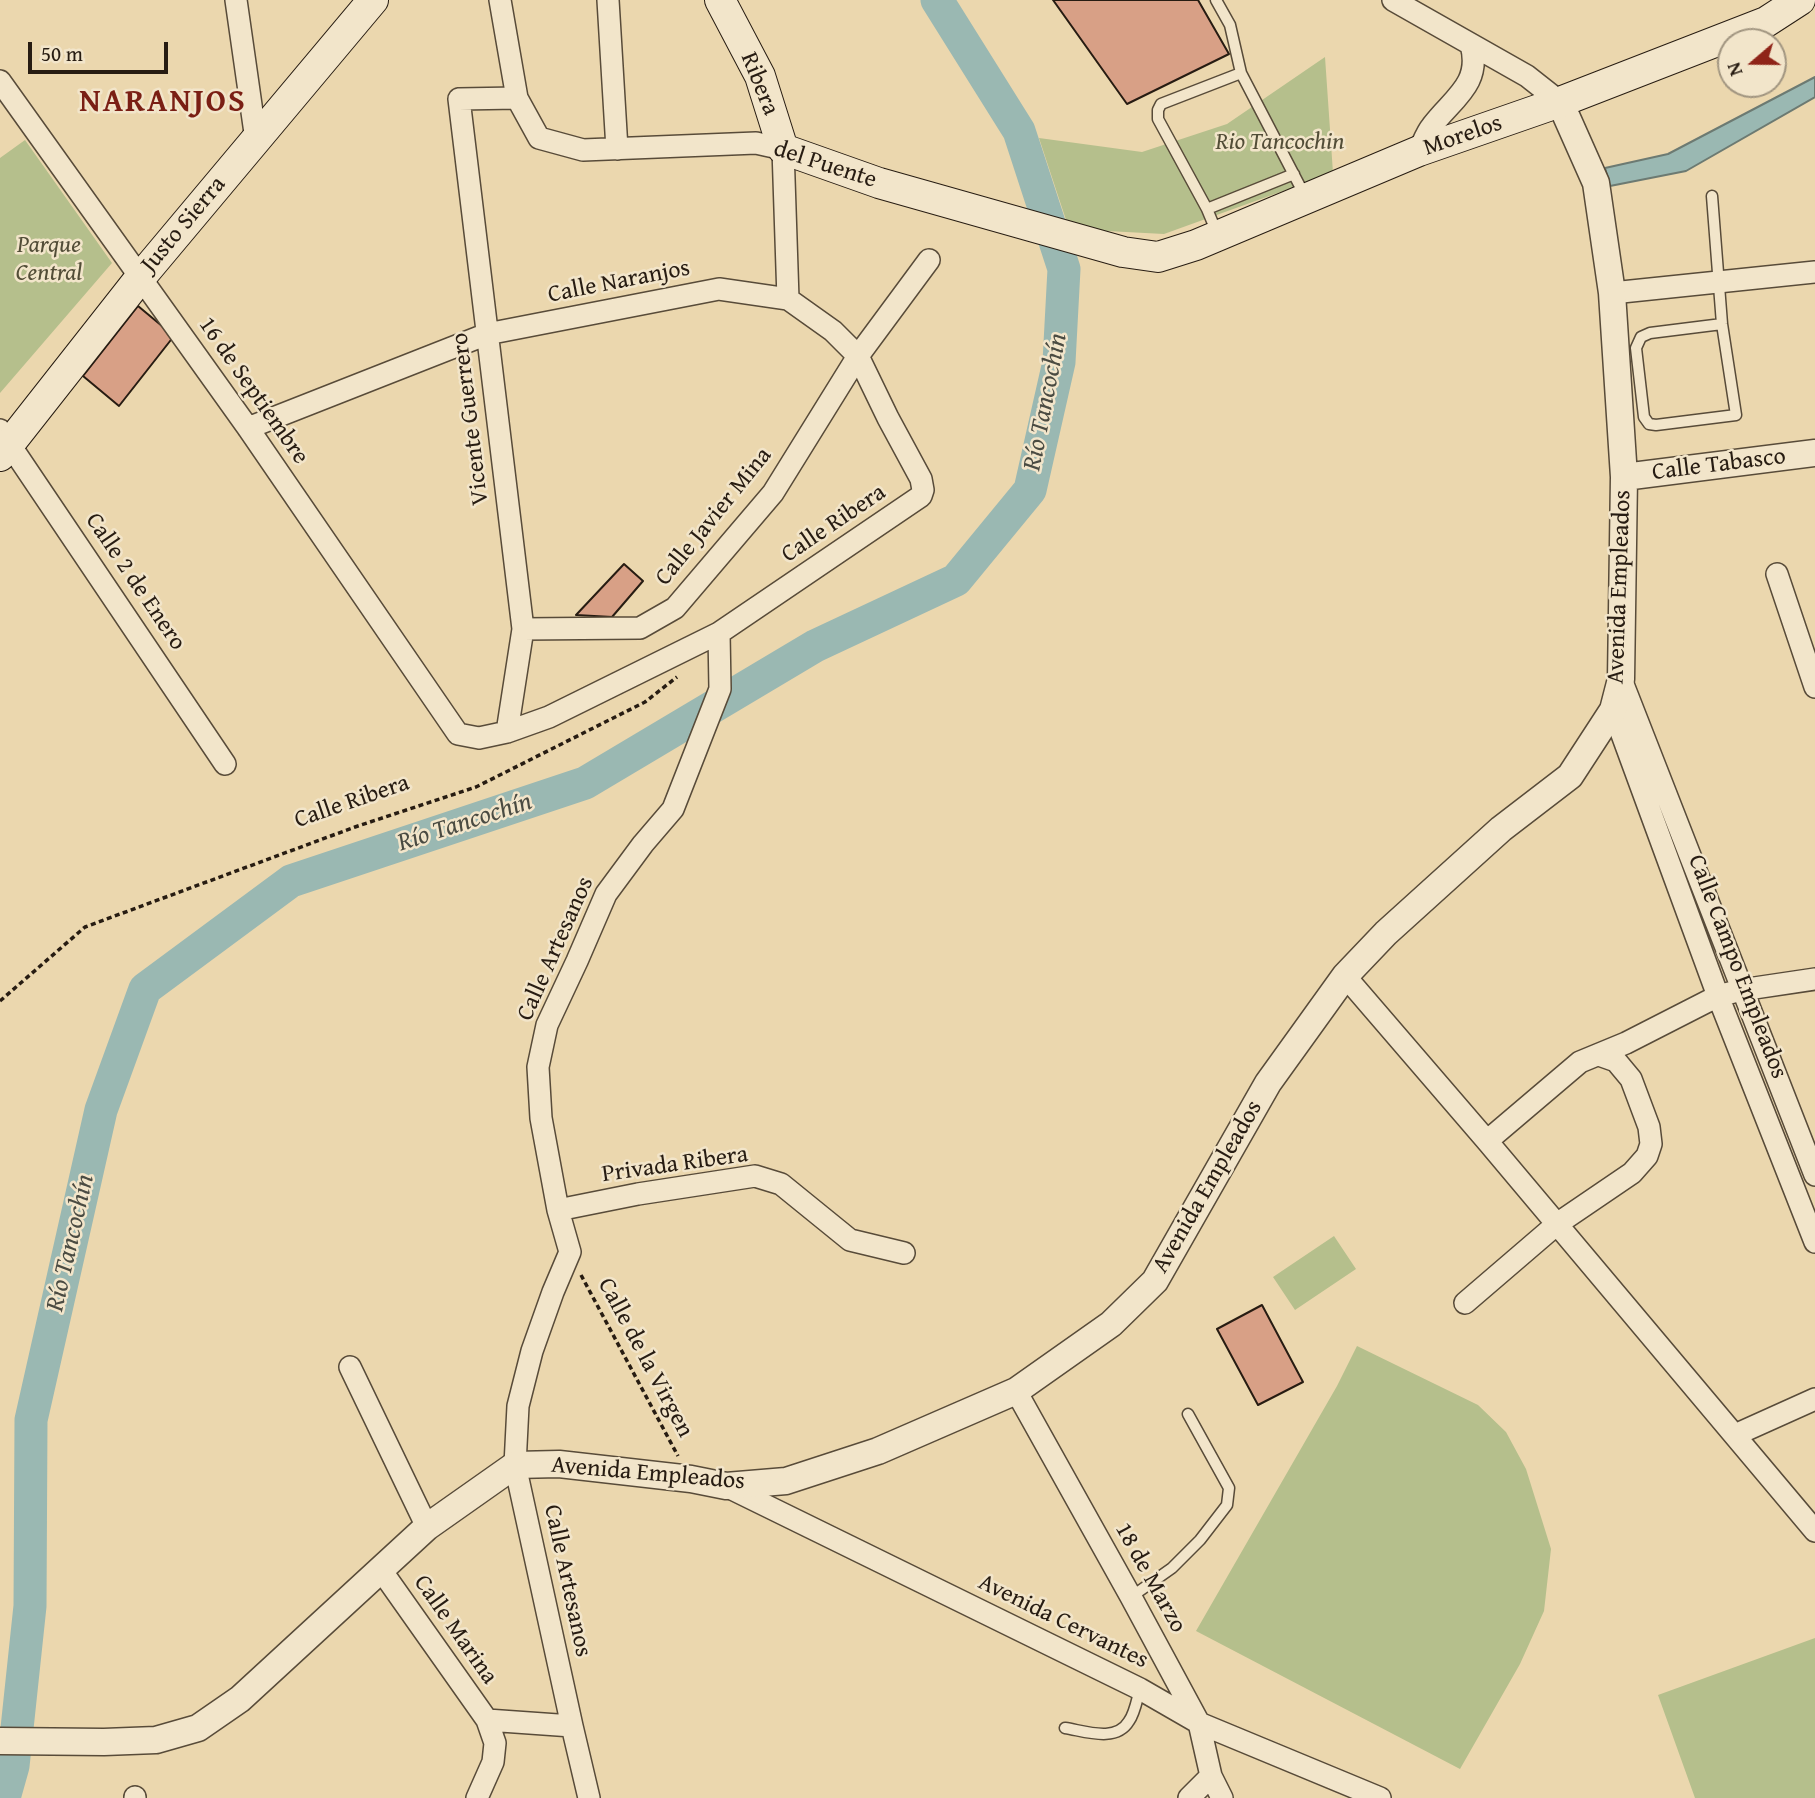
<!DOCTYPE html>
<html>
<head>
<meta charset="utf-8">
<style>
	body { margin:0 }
	#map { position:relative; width:1815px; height:1798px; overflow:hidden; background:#ebd7ae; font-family:"Gentium Book Plus",serif }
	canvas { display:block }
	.north { position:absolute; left:1717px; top:28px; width:70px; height:70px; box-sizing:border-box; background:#f2e5ca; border:2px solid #a19580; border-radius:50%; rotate:250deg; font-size:19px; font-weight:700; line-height:28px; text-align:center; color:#271c12 }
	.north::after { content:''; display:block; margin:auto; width:24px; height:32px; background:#8f2418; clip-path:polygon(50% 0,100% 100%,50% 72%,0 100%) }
	.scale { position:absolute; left:28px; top:42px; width:140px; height:32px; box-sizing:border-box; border:4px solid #271c12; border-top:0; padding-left:9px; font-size:21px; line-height:24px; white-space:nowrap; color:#271c12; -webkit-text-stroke:5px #f2e5ca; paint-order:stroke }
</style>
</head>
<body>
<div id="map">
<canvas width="1815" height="1798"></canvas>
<div class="north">N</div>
<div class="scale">50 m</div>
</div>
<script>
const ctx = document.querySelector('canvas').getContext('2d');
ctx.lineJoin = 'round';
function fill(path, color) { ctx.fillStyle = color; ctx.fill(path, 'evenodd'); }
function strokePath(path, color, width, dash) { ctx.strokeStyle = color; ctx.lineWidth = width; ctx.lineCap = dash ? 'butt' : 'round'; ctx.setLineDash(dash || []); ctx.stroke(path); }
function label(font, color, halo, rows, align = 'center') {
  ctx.font = font + ' "Gentium Book Plus",serif'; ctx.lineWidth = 5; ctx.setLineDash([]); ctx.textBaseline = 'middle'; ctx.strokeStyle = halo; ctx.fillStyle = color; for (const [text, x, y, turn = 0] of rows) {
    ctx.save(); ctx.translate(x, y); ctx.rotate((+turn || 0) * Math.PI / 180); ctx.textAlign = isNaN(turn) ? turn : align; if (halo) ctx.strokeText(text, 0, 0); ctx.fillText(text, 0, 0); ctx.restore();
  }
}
const green = new Path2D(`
	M1325 57 1333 173 1164 234 1069 229 1039 138 1142 152 1227 124Z
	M25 140 112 263 0 393V158Z
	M1334 1236 1356 1269 1295 1310 1273 1277Z
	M1357 1346 1478 1405 1506 1432 1526 1469 1551 1549 1544 1611 1520 1664 1460 1769 1196 1631 1337 1386Z
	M1815 1638V1798H1695L1658 1695Z`);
const water = new Path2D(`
	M1815 77V97L1686 171 1610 186 1605 168 1668 154Z`);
const river = new Path2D(`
	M4 1798 13 1766 30 1606 31 1420 101 1110 145 989 291 881 585 783 815 646 956 580 1030 490 1059 362 1064 269 1019 131 937 0`);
const building = new Path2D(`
	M1053 0H1198L1229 54 1127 104Z
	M138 306 174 336 119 406 83 376Z
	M624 564 643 581 612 617 576 615Z
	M1262 1305 1303 1382 1258 1405 1217 1329Z`);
const path = new Path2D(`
	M0 1001 85 927 355 827 476 787 645 702 677 677
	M581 1275 678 1456`);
const service = new Path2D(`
	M1216 0 1230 25 1241 73 1305 196
	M1712 196 1722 324 1736 415 1656 425 1649 424 1644 417 1636 348 1641 337 1650 333 1722 324
	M1207 209 1294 174
	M1217 233 1207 209 1158 119V110L1161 104 1241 73
	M1131 1597 1172 1568 1200 1540 1227 1505 1229 1488 1188 1414
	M1065 1728C1085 1731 1116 1743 1129 1721 1135 1713 1137 1699 1140 1689`);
const minor = new Path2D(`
	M236 0 256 140
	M500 0 517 98
	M608 0 617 149
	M1393 0 1527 76 1560 102
	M0 81 248 428 458 734 479 738 507 732 549 717 719 633 921 496 923 490 921 479 888 418 858 356 833 331 788 299 719 289 487 334 248 428
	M1419 151C1423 143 1426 133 1432 126 1452 99 1482 84 1471 45
	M1612 293 1815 272
	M0 430 225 764
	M1777 574 1815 687
	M523 629 640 628 675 608 773 493 858 356 929 260
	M1621 679 1815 1175
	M1613 710 1718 996 1815 1242
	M507 732 523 629 459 99 517 98 539 138 583 150 756 143 783 149 788 299
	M1345 976 1487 1141 1815 1531
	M1487 1141 1580 1062 1626 1043 1718 996 1741 990 1815 979
	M558 1210 638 1194 755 1176 781 1184 850 1240 904 1253
	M1465 1303 1557 1224 1632 1173 1647 1156 1651 1144 1649 1127 1631 1079 1616 1061 1599 1055
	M350 1367 427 1527
	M1016 1391 1131 1597 1199 1723 1211 1776 1222 1798
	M1735 1435 1815 1399
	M726 1486 1140 1689 1199 1723 1380 1798
	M381 1570 487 1720 495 1743 493 1762 477 1798
	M487 1720 572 1726
	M135 1798V1797
	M589 1798 572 1726 515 1465 518 1406 532 1351 553 1292 570 1252 558 1210 541 1118 538 1067 547 1025 577 961 606 894 643 844 673 809 720 689 719 633
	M1189 1798 1211 1776`);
const tertiary = new Path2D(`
	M1624 477 1815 453
	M0 1741 104 1742 156 1740 198 1728 240 1699 427 1527 515 1465 559 1464 691 1479 726 1486 786 1481 878 1451 1016 1391 1111 1324 1155 1281 1268 1083 1345 976 1386 933 1501 829 1570 776 1613 710 1621 679 1624 477 1612 293 1596 183 1560 102`);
const secondary = new Path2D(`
	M720 0 760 76 783 149 879 183 1123 252 1158 257 1196 245 1419 151 1560 102 1766 22 1800 0
	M0 456 140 278 373 0`);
const streetNames = [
	["Ribera",759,84,68],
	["Morelos",1463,136,-19],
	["del Puente",825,165,18],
	["Justo Sierra",184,225,-50],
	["Calle Naranjos",619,282,-11],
	["16 de Septiembre",253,391,55],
	["Vicente Guerrero",471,419,-97],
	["Calle Tabasco",1719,465,-7],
	["Calle Javier Mina",714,517,-51],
	["Calle Ribera",834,524,-34],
	["Calle 2 de Enero",135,582,56],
	["Avenida Empleados",1620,587,-88],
	["Calle Ribera",352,802,-19],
	["Calle Artesanos",556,949,-66],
	["Calle Campo Empleados",1737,967,69],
	["Privada Ribera",675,1165,-8],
	["Avenida Empleados",1208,1187,-60],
	["Calle de la Virgen",645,1358,62],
	["Avenida Empleados",648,1474,5],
	["18 de Marzo",1150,1578,61],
	["Calle Artesanos",567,1581,78],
	["Avenida Cervantes",1063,1622,26],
	["Calle Marina",455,1630,55]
];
const parkNames = [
	["Rio Tancochin",1280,143],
	["Parque",49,246],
	["Central",49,274]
];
const waterNames = [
	["Río Tancochín",1046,402,-79],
	["Río Tancochín",465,823,-18],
	["Río Tancochín",71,1243,-77]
];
const districtNames = [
	["NARANJOS",163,103]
];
fill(green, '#b5bf8c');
fill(water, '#9ab8b2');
strokePath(water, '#6c7a72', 2);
strokePath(river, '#9ab8b2', 33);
fill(building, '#d8a086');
strokePath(building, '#271c12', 2);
strokePath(service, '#584b39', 13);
strokePath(minor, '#584b39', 24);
strokePath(tertiary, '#584b39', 29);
strokePath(secondary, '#271c12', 32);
strokePath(path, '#271c12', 3.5, [5, 3.5]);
strokePath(service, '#f2e5ca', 10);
strokePath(minor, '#f2e5ca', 21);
strokePath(tertiary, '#f2e5ca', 26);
strokePath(secondary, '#f2e5ca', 30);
label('24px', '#271c12', '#f2e5ca', streetNames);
label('italic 24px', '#524d37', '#f2e5ca', parkNames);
label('italic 26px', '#4a4b42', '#f2e5ca', waterNames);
ctx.letterSpacing = '2px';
label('bold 32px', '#7a1f14', '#f2e5ca', districtNames);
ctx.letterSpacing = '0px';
</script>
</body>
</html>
